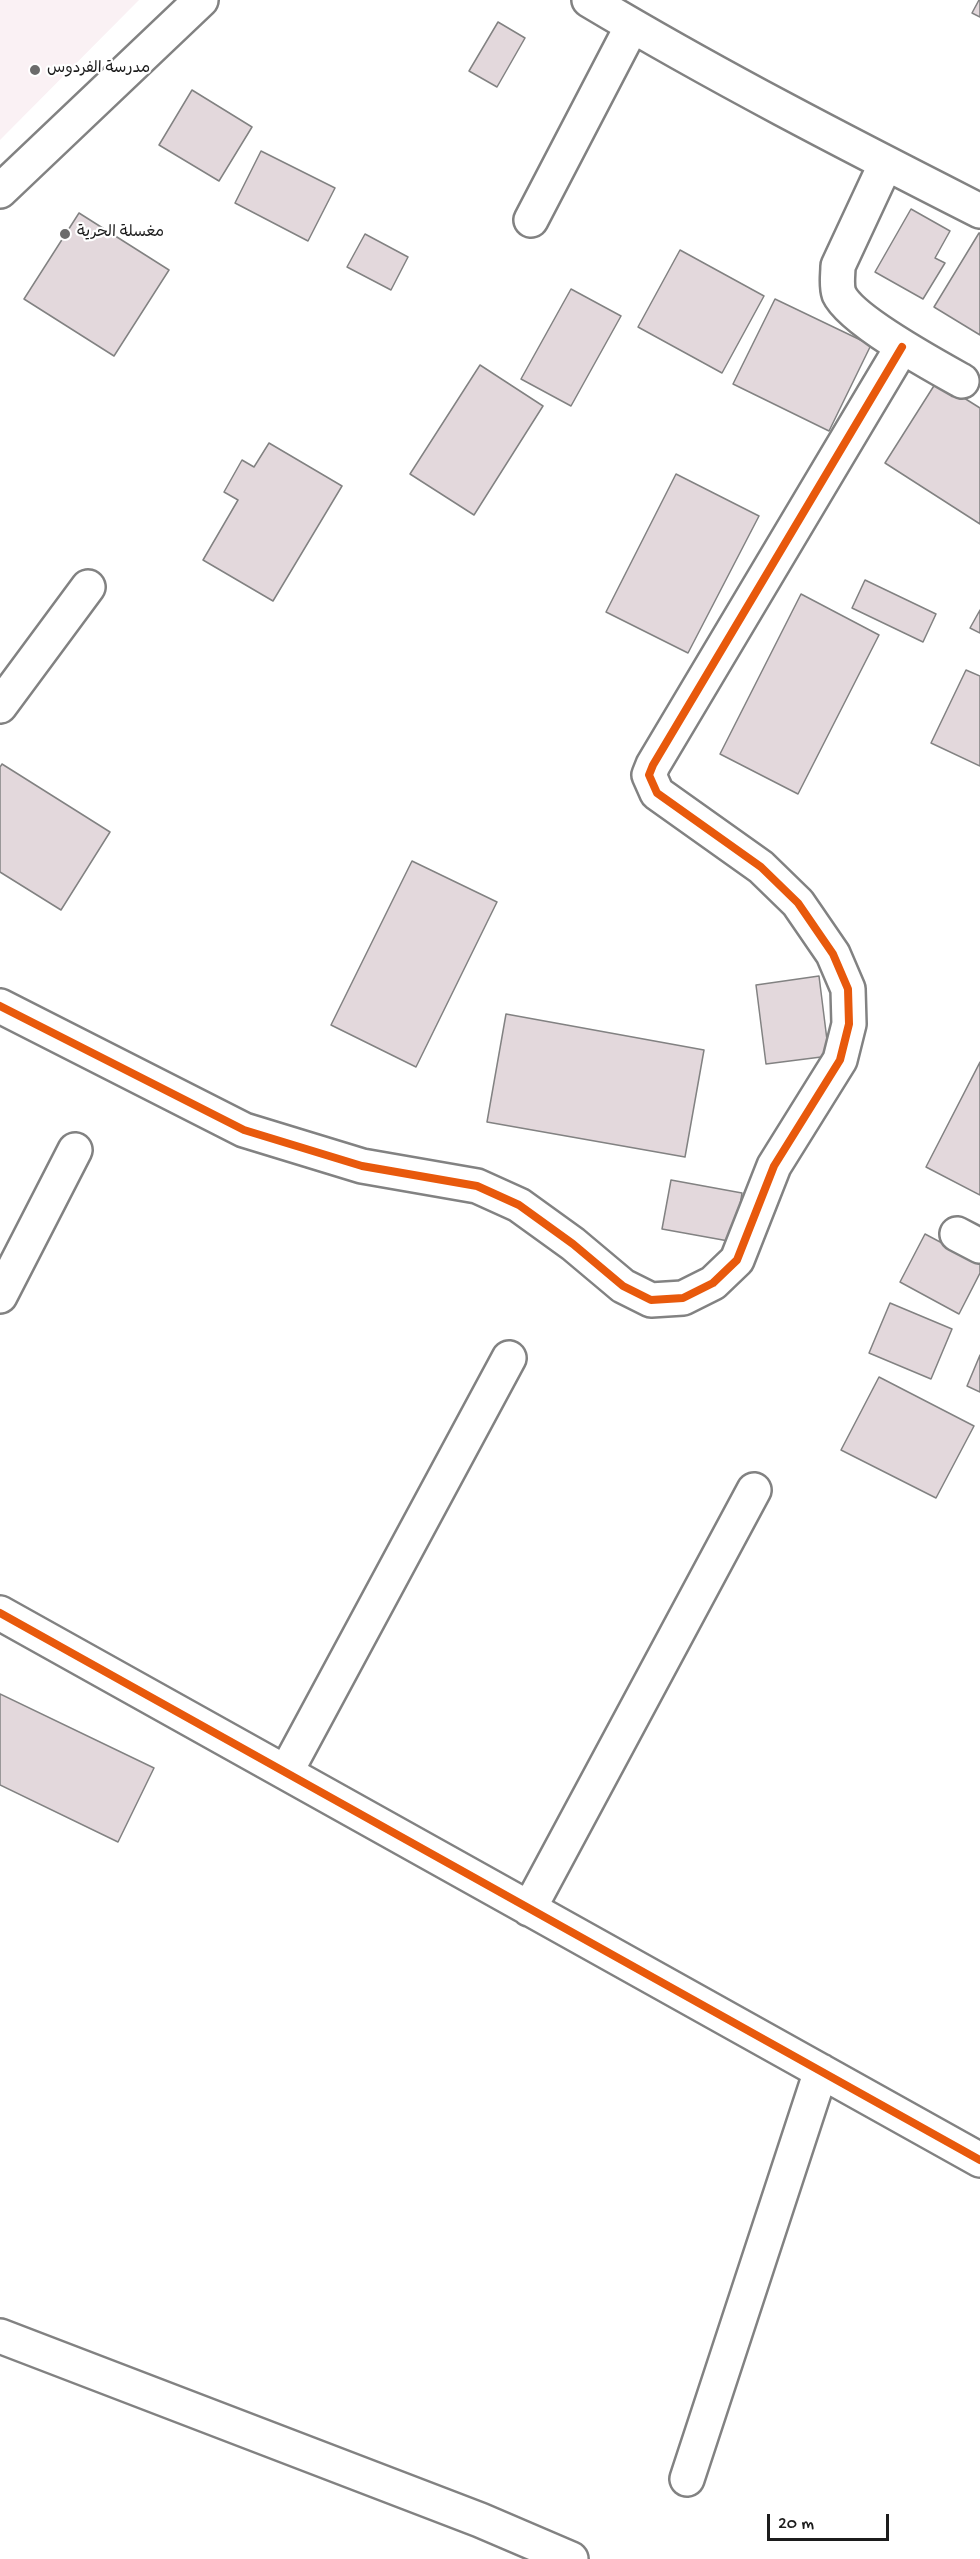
<!DOCTYPE html>
<html>
<head>
<meta charset="utf-8">
<style>
	body { margin:0 }
	#map { position:relative; width:980px; height:2559px; overflow:hidden; background:#fff; font-family:"Gochi Hand",sans-serif }
	canvas { display:block }
	.scale { position:absolute; left:767px; top:2514px; width:122px; height:27px; box-sizing:border-box; border:3px solid #1c1c1c; border-top:0; padding-left:8px; font-size:18px; line-height:21px; white-space:nowrap; color:#1c1c1c; -webkit-text-stroke:4px #fff; paint-order:stroke }
</style>
</head>
<body>
<div id="map">
<canvas width="980" height="2559"></canvas>
<div class="scale">20 m</div>
</div>
<script>
const ctx = document.querySelector('canvas').getContext('2d');
ctx.lineJoin = 'round';
function fill(path, color) { ctx.fillStyle = color; ctx.fill(path, 'evenodd'); }
function strokePath(path, color, width, dash) { ctx.strokeStyle = color; ctx.lineWidth = width; ctx.lineCap = dash ? 'butt' : 'round'; ctx.setLineDash(dash || []); ctx.stroke(path); }
function label(font, color, halo, rows, align = 'center') {
  ctx.font = font + ' "Gochi Hand","Playpen Sans Arabic",sans-serif'; ctx.lineWidth = 4.5; ctx.setLineDash([]); ctx.textBaseline = 'middle'; ctx.strokeStyle = halo; ctx.fillStyle = color; for (const [text, x, y, turn = 0] of rows) {
    ctx.save(); ctx.translate(x, y); ctx.rotate((+turn || 0) * Math.PI / 180); ctx.textAlign = isNaN(turn) ? turn : align; if (halo) ctx.strokeText(text, 0, 0); ctx.fillText(text, 0, 0); ctx.restore();
  }
}
const built = new Path2D(`
	M0 0H139L0 140Z`);
const building = new Path2D(`
	M979 0H980V17L972 13Z
	M498 22 525 38 497 87 469 71Z
	M192 90 252 127 219 181 159 145Z
	M261 151 335 188 308 241 235 203Z
	M911 209 950 231 935 258 945 263 923 299 875 272Z
	M79 213 169 270 114 356 24 299Z
	M979 233H980V335L934 307Z
	M365 234 408 257 391 290 347 267Z
	M680 250 764 296 722 373 638 327Z
	M571 289 621 316 571 406 521 379Z
	M775 299 871 345 829 431 733 384Z
	M480 365 543 406 474 515 410 474Z
	M937 381 980 408V524L885 463Z
	M269 443 342 486 273 601 203 560 238 500 224 492 242 460 254 467Z
	M676 474 759 516 688 653 606 612Z
	M865 580 936 614 923 642 852 608Z
	M801 594 879 635 798 794 720 754Z
	M980 610V633L970 628Z
	M966 670 980 676V766L931 743Z
	M2 764 110 832 61 910 0 872V767Z
	M412 861 497 902 416 1067 331 1025Z
	M819 976 829 1056 766 1064 756 985Z
	M506 1014 704 1050 685 1157 487 1122Z
	M980 1062V1195L926 1167Z
	M671 1180 742 1193 734 1242 662 1229Z
	M925 1234 980 1263V1273L959 1314 900 1282Z
	M890 1303 952 1329 931 1379 869 1353Z
	M980 1355V1392L967 1386Z
	M879 1377 974 1426 936 1498 841 1450Z
	M0 1694 154 1768 118 1842 0 1785Z`);
const street = new Path2D(`
	M589 0C716 76 848 144 980 211
	M886 163 838 266C838 275 836 285 839 294 851 320 935 366 962 381
	M531 220 632 26
	M0 706 88 587
	M0 1006 244 1130 362 1166 477 1186 519 1205 573 1244 623 1286 651 1300 683 1298 713 1283 737 1260 774 1166 840 1060 849 1024 848 989 833 954 798 903 761 867 657 793 649 775 653 765 902 347
	M957 1234 980 1246
	M0 1296 75 1150
	M0 1613 980 2160
	M286 1772 509 1358
	M529 1909 754 1490
	M0 2336 480 2520 571 2559
	M687 2479 821 2071`);
const secondary = new Path2D(`
	M0 191 201 0`);
const cycleway = new Path2D(`
	M0 1006 244 1130 362 1166 477 1186 519 1205 573 1244 623 1286 651 1300 683 1298 713 1283 737 1260 774 1166 840 1060 849 1024 848 989 833 954 798 903 761 867 657 793 649 775 653 765 902 347
	M0 1613 980 2160`);
const markers = [
	[35,70,6,"#6b6b6b"],
	[65,234,6,"#6b6b6b"]
];
const poiNames = [
	["مدرسة الفردوس",47,70],
	["مغسلة الحرية",77,234]
];
fill(built, '#faf1f4');
fill(building, '#e3d8dc');
strokePath(building, '#828282', 1.5);
strokePath(street, '#828282', 38);
strokePath(secondary, '#828282', 38);
strokePath(street, '#fff', 33);
strokePath(secondary, '#fff', 33);
strokePath(cycleway, '#e8590c', 8);
for (const [x, y, r, color] of markers) { const dot = new Path2D(); dot.arc(x, y, r, 0, 2 * Math.PI); ctx.fillStyle = color; ctx.fill(dot); strokePath(dot, '#fff', 2); }
label('16px', '#1c1c1c', '#fff', poiNames, 'left');
</script>
</body>
</html>
